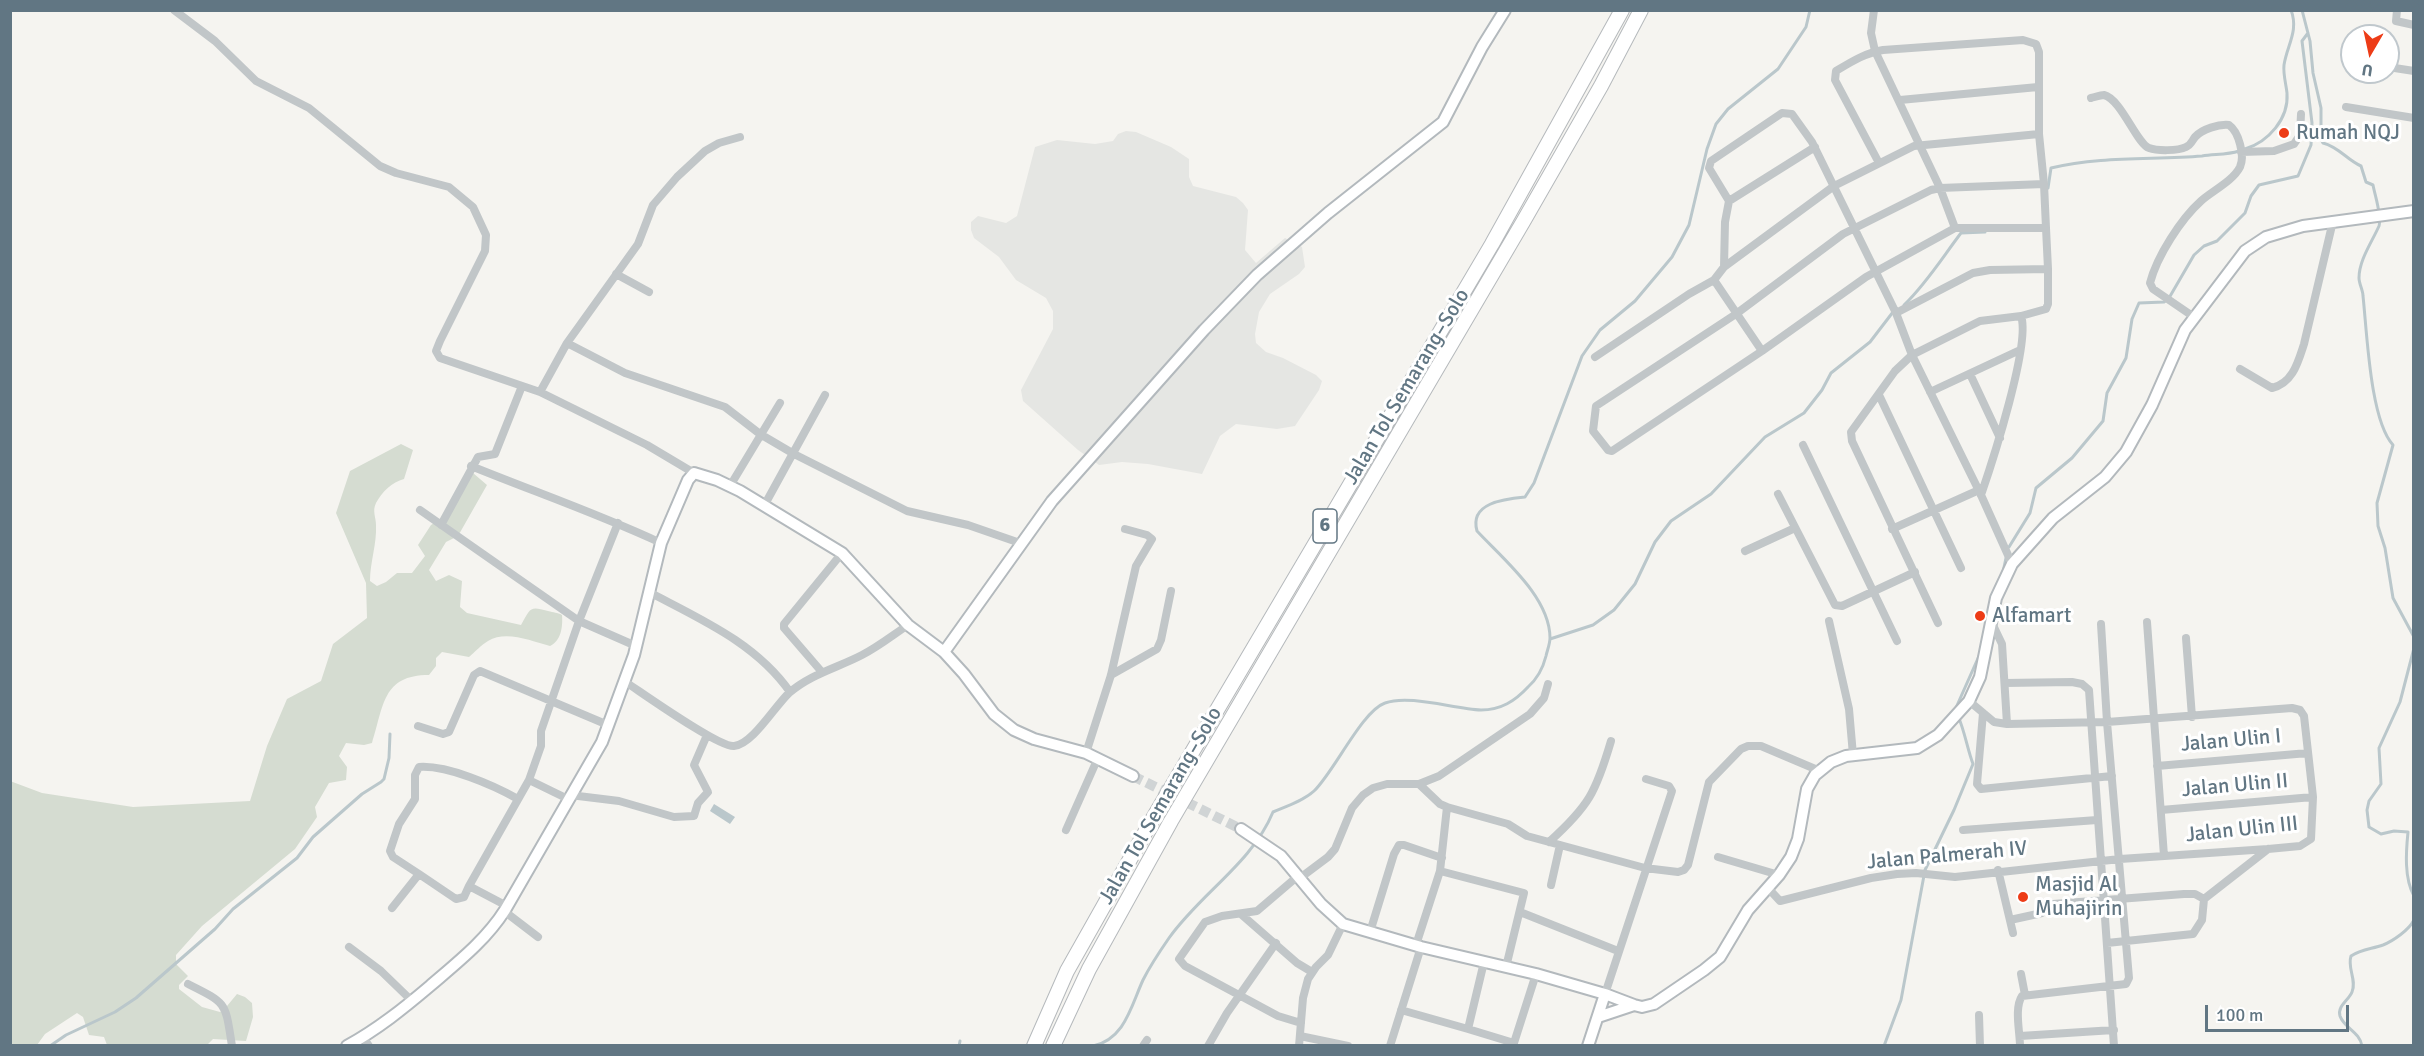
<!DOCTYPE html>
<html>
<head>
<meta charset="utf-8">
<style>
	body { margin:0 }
	#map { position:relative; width:2424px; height:1056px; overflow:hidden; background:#f5f4f0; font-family:Signika,sans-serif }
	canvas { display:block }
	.frame { position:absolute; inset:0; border:12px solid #617683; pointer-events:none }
	.north { position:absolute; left:2340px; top:24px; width:60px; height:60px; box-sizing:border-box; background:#fff; border:2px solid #c0c8cd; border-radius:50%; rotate:189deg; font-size:16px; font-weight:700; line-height:24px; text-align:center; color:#617683 }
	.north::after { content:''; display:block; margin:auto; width:21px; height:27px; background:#ed3c17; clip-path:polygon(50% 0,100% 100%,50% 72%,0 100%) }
	.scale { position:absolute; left:2205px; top:1005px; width:144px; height:27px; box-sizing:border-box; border:3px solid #617683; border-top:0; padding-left:8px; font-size:18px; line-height:21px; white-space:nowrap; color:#617683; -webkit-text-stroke:4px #fff; paint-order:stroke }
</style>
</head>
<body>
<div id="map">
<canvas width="2424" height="1056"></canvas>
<div class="frame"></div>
<div class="north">U</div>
<div class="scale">100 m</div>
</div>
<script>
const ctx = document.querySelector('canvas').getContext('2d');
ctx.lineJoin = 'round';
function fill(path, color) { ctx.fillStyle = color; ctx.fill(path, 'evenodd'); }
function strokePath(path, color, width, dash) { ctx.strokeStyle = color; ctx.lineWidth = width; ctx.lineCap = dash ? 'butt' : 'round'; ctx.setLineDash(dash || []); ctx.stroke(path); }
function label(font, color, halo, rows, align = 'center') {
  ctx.font = font + ' Signika,sans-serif'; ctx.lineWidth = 6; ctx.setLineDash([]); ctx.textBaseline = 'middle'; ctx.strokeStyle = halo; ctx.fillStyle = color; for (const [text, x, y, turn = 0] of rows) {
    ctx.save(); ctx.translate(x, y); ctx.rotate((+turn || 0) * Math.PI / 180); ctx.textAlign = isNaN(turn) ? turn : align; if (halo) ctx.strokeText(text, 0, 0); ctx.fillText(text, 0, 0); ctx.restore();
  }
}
const built = new Path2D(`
	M1126 131 1136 132 1171 147 1189 159V177L1193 186 1236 197 1243 203 1248 210 1245 250 1256 263 1285 238 1302 247 1305 267 1299 274 1270 294 1259 312 1255 334 1256 343 1266 352 1283 358 1316 375 1322 381 1319 390 1295 426 1277 429 1236 424 1220 436 1202 474 1148 464 1122 462 1099 465 1078 450 1023 401 1021 390 1053 329V311L1046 298 1016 280 999 257 974 238 971 230V222L978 216 1006 223 1017 216 1035 147 1057 140 1095 144 1113 141 1118 134Z`);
const green = new Path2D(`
	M401 444 413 450 404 479C392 482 382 492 376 503 372 511 376 517 376 525 377 544 370 562 370 581L377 586 386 582 397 573H412L425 556 418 545 431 525 448 514 473 473 487 485 458 536 446 542 429 570 436 581 449 575 462 581 460 607 467 613 521 625C531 608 529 606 548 611 554 613 557 612 562 615 563 627 561 641 550 646 531 641 506 630 488 641 481 645 475 652 469 657L442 652 436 658V666L429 675C382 675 384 706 372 743L364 745 346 743 339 756 347 767 346 780 329 783 315 807 317 817 295 849 202 926 176 955V964L188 976 179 985V989L202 1007 220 1012 227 1006 237 994 245 997 252 1003 253 1017 246 1041 213 1039 206 1046 107 1045 104 1037 89 1035 83 1017 77 1013 45 1034 37 1045H11L10 781 42 793 133 807 250 801 267 746 287 699 321 681 333 644 367 618 366 583 336 513 350 471Z`);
const water = new Path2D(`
	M714 804 735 817 730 824 710 811Z`);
const stream = new Path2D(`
	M2302 10 2310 41 2313 73 2321 108V139L2323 143C2339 147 2347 160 2361 166L2366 182 2373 185C2375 196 2382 216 2379 226 2372 242 2359 260 2359 278 2359 284 2363 290 2363 296 2367 332 2370 420 2393 445L2377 503 2378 526 2385 548 2393 598 2414 637
	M2245 149C2268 142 2289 119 2287 93 2286 84 2283 74 2284 65 2287 45 2299 31 2291 10
	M2048 188 2051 168C2100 156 2152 160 2202 156 2215 154 2227 155 2239 151
	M1904 305C1926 284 1942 258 1961 233L1985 232
	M2009 547 2030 513 2036 488 2072 458 2103 421 2107 393 2126 358 2132 319 2139 303 2164 302 2169 298 2194 255 2204 246 2217 241 2245 213 2251 196 2259 185 2298 176 2311 145 2312 123 2302 41 2308 33
	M2003 572 2006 558
	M1550 639 1593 625 1614 610 1635 584 1655 542 1671 521 1711 494 1765 437 1804 413 1822 390 1831 373 1870 342 1893 312
	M2414 648 2400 702 2379 748 2381 784 2369 801 2367 810 2369 827 2381 834 2394 831 2408 832C2406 852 2404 878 2414 896
	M1955 710 1979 656
	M50 1046 66 1035 115 1012 136 998 215 929 233 909 297 858 313 837 362 794 381 782 384 779 389 758 390 734
	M959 1046 960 1041
	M1093 1046C1125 1039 1131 1006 1143 980 1150 966 1160 951 1169 938 1201 893 1252 863 1273 812 1287 806 1303 801 1314 791 1334 772 1362 711 1385 703 1409 694 1454 709 1481 710 1501 710 1515 701 1528 687 1537 679 1543 668 1546 656 1547 651 1550 644 1550 638 1550 597 1503 559 1477 531 1469 503 1504 499 1525 497L1534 483 1582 356 1600 330 1635 301 1672 257 1689 225 1707 149 1716 124 1728 109 1778 69 1806 27 1810 10
	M1884 1046 1901 1000 1925 870 1954 810 1973 764C1967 748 1965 732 1958 716
	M2362 1046C2360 1032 2344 1028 2340 1016 2337 1006 2349 1000 2352 992 2357 980 2347 968 2351 956 2361 949 2372 949 2383 945 2393 941 2409 930 2414 920`);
const secondaryTunnel = new Path2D(`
	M1133 776 1241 829`);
const street = new Path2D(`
	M174 10 215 41 256 81 309 108 380 166 396 173 449 187 473 207 486 235 485 251 440 341 436 351 440 358 540 392 647 445 694 473
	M1874 10 1871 33 1875 51 1940 188 1955 228 1866 277 1762 351 1612 451 1608 450 1593 431 1596 406 1736 314 1843 234 1931 190 1940 188 2044 184 2039 134V52L2036 44 2023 40 1883 50C1865 53 1851 62 1836 71L1835 80 1879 163
	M2397 10 2396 21 2414 25
	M2347 61H2352
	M2388 67 2414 71
	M2091 98C2095 97 2101 95 2104 95 2121 99 2137 144 2149 148 2157 151 2178 151 2186 147 2191 145 2192 141 2195 137 2202 129 2219 124 2229 125 2239 132 2245 156 2240 167 2233 181 2212 191 2201 201 2181 219 2157 256 2150 283L2153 289 2194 317
	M1900 100 2038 87
	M2346 107 2414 118
	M2241 152 2274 151 2294 144 2300 135 2301 114
	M1729 201 1709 168 1711 161 1782 113 1792 114 1812 142 1896 313 1912 355 1981 495 2012 564
	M1955 228H2046L2044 184
	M1724 267 1834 186 1914 146 2039 134
	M616 274 649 292
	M1714 280 1724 267 1725 222 1729 201 1815 147
	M1896 313 1973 273 1990 270 2048 269 2046 228
	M2021 316 2046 309 2048 304V269
	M567 343 625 373 725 407 760 434 794 454 907 511 968 525 1020 543
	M1595 357 1689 294 1714 280 1762 351
	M2240 369 2272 388C2293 383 2298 362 2304 344L2333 221
	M1970 374 2000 438
	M540 392 567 343 638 244 653 205 677 177 705 151 719 143 740 137
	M1930 392 2020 350
	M1879 395 1961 568
	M1803 445 1897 641
	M471 466C535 492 599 514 661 543
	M730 486 780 403
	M1778 494 1835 605 1842 606 1915 572
	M764 506 825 395
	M420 510 579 621 636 646
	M441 525 478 457 495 454 522 386
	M1892 529 1979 490
	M1745 551 1795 528
	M649 592C700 619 756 643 790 692
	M1829 621 1849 709 1853 755
	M1991 621 2002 644 2007 724
	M2147 622 2164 856
	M1938 623 1852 441 1851 432 1895 371 1912 355 1980 321 2021 316C2031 343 1992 463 1981 495
	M2186 638 2192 717
	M821 671 784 628V624L842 553
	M1111 675 1157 649 1161 640 1171 591
	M624 681C641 692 719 748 734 746 752 745 775 706 789 693 811 674 837 668 862 655 878 647 893 635 908 625
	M2005 683 2072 682 2082 684 2089 690 2114 1046
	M1983 713 1977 784 1981 789 2112 776
	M418 726 443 734 449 732 474 675 480 671 608 725
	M1086 753 1111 675 1136 566 1152 539 1147 535 1125 529
	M2157 766 2308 753
	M529 780 568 799
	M1419 784 1440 804 1447 807
	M570 795 619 801 674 817 694 816 698 803 708 792 694 765 707 735
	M2161 810 2313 797
	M1066 830 1097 760
	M1963 830 2097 820
	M1549 842C1589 806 1596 792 1611 741
	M1718 857 1779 875
	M1998 870 2013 933
	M1440 871 1524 893 1506 967
	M419 874 393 857 390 851 399 824 415 799V775L419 767C447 765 493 785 518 799
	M1298 876 1257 911 1222 916 1205 922 1179 959 1185 966 1278 1016 1301 1023
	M1300 878 1328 857 1335 849 1352 808 1363 795 1373 788 1387 784H1419L1439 776 1530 714 1544 698 1548 684
	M1551 885 1560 845
	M469 886 529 780 541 746V731L579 621 618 523
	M1768 888 1780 901 1871 878 1897 874 1916 873 1955 877 2120 859 2268 849 2300 846 2311 839 2313 797 2304 716 2300 710 2292 708 2107 722 2007 724 1994 722 1969 701
	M2204 899 2268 849
	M392 908 419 874 456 899 464 897 469 886 507 906
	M504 911 538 937
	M1520 912 1618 951
	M1242 915 1297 963 1312 972
	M2010 920 2042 913 2053 904 2184 894H2195L2204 899 2202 920 2193 934 2107 943
	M1370 932 1394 854 1399 845H1404L1442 858
	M1416 945 1440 871 1447 807 1508 824 1527 836 1645 868 1678 872 1684 870 1688 865 1709 782 1741 749 1748 746H1761L1820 771
	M349 947 381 971 412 1001
	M1484 962 1468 1029 1514 1043
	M2021 974 2025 995
	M188 984C228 1004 225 1002 232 1046
	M1605 994 1672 791 1669 786 1646 779
	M1401 1010 1468 1029
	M1979 1015 1980 1046
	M1300 1036 1348 1046
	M2020 1036 2114 1030
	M363 1037 369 1046
	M1143 1046 1147 1040
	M1208 1046 1227 1013 1276 943
	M1299 1046 1303 998 1308 979 1316 967 1328 955 1343 924
	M1390 1046 1421 947
	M1513 1046 1536 974
	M2020 1046C2020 1032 2014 1008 2022 996L2126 984 2129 978 2107 722 2101 624`);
const secondary = new Path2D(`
	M944 652 1052 501 1204 330 1257 275 1328 213 1443 122 1482 47 1505 10
	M1241 829 1281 856 1321 904 1343 924 1421 947 1536 974 1605 994 1634 1005 1642 1007 1654 1004 1704 970 1720 957 1748 910 1779 875 1791 857 1798 839 1807 789 1815 775 1831 762 1846 756 1917 748 1938 735 1969 701 1980 677 1996 598 2012 564 2053 518 2105 477 2126 452 2152 405 2185 330 2245 251 2266 237 2303 226 2414 211
	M1598 1017 1634 1005
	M347 1046C378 1029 404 1008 430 986 458 962 486 940 505 910L602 742 634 655 661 543 688 480 694 473 717 480 740 491 842 553 908 625 944 652 964 674 994 714 1014 730 1034 739 1086 753 1133 776
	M1588 1046 1605 994`);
const highway = new Path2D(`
	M1034 1046 1067 971 1155 815 1492 244 1622 10
	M1053 1046 1089 969 1171 821 1523 222 1601 86 1641 10`);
const markers = [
	[2284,133,6,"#ed3c17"],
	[1980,616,6,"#ed3c17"],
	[2023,897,6,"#ed3c17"]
];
const shields = [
	[1325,526,24]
];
const shieldNames = [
	["6",1325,526]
];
const poiNames = [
	["Rumah NQJ",2296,133],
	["Alfamart",1992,616],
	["Masjid Al",2035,885],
	["Muhajirin",2035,909]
];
const streetNames = [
	["Jalan Tol Semarang–Solo",1407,387,-59],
	["Jalan Ulin I",2231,741,-5],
	["Jalan Ulin II",2235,786,-5],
	["Jalan Tol Semarang–Solo",1161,806,-60],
	["Jalan Ulin III",2242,830,-6],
	["Jalan Palmerah IV",1947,856,-5]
];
fill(built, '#e5e6e3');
fill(green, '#d5dcd1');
fill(water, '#bac7cb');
strokePath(stream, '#bac7cb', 3);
strokePath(secondaryTunnel, '#d0d4d5', 10, [10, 5]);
strokePath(secondary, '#b3b9bd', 14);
strokePath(highway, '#b5b9bc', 16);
strokePath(street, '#c1c6c8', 8);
strokePath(secondary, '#fff', 10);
strokePath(highway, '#fff', 14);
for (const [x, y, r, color] of markers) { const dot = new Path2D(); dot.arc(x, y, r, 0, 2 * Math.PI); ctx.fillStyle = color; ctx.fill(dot); strokePath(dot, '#fff', 2); }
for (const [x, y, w] of shields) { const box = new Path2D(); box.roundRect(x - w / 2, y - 17, w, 34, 4.5); ctx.fillStyle = '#fff'; ctx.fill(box); strokePath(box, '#617683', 1.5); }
label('bold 20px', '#617683', null, shieldNames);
label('21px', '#617683', '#fff', poiNames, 'left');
label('21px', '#617683', '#fff', streetNames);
</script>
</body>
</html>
